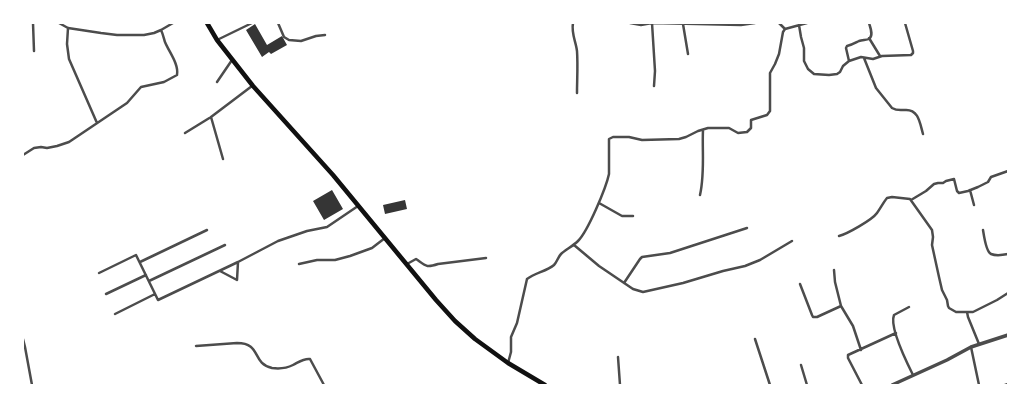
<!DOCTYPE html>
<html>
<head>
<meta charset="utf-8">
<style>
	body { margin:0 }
	#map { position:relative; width:1031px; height:408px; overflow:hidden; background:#fff; font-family:"IBM Plex Sans",sans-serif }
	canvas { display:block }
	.frame { position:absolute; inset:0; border:24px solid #fff; pointer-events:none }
</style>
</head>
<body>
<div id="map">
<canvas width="1031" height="408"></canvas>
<div class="frame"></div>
</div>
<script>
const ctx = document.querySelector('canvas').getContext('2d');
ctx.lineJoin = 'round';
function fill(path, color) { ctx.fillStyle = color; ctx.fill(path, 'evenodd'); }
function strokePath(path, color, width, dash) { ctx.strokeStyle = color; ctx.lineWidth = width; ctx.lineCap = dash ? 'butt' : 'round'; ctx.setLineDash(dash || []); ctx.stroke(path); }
const building = new Path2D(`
	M255 24 267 45 282 36 287 45 271 54 269 52 262 57 246 30Z
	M332 190 343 209 324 220 313 201Z
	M405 200 407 209 385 214 383 205Z`);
const minor = new Path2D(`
	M33 23 34 51
	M59 23 68 28 101 33 117 35H144L154 33 161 30 173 23
	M278 23 284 37 289 40 301 41 316 36 325 35
	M573 23C571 33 576 42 577 51 578 65 577 80 577 93
	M630 23 641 25 652 23 741 25 755 23
	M652 23 655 71 654 86
	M779 23 785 29
	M683 24 688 54
	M799 25 801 37 804 48V61L808 69 814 74 829 75 837 74 840 72 843 66 849 61 861 57 873 59 882 56 911 55 913 53V51L905 23
	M68 28 67 44 69 59 97 123
	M869 38 880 56
	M217 40 252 23
	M864 58 876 88 892 108C897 111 900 110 905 110 919 109 920 124 923 134
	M849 61 846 48 847 46C852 45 855 43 859 41 862 40 867 40 869 39 874 35 870 27 869 23
	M217 82 232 60
	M211 117 223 159
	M185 133 211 117 252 86
	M23 155 34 148 41 147 47 148 57 146 69 142 127 103 141 87 164 82 177 75C179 64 169 52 165 42 164 39 163 34 161 30
	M970 190 974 205
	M700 195C705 173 702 151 703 130
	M911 200 926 191 934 184 938 183H943L946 181 954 179 957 191 959 193 968 191 978 187 988 182 991 177 1008 171
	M599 203 622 216H633
	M983 230C984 236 986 252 991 254 996 256 1003 255 1008 254
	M839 236C847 234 872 220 877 213 880 209 883 203 887 198L892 197 910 199 932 230 933 237 932 245 939 277 942 290 947 300 948 306 949 308 956 312H973L997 300 1008 293
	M574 245 599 266 633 289 643 292 683 283 723 271 745 266 760 260 792 241
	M140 262 207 230
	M299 264 317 260H335L350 256 372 248 385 238
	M407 264 416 259C426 266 426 268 438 264L486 258
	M834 270 835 282 841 306 853 326 861 350
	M220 271 237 280 238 262
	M99 273 136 255 158 300 238 262 278 241 307 231 327 227 358 206
	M149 281 225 245
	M624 283 640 259 642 257 670 253 747 228
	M800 284 812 315 813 317H817L841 306
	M106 294 146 275
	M909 307 894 315C889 327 907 363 913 375
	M967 312 968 317 979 344
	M115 314 155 294
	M23 339 25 347 32 385
	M755 339 770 385
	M196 346 237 343C262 343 251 363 272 368 279 369 287 368 293 365 299 362 304 358 310 359L324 385
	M971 347 979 385
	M618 357 620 385
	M508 363 511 352V337L517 323 527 279C535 273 547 271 554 265 557 262 558 257 561 254 565 250 573 246 578 241 588 231 606 188 609 174V139L613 137H629L642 140 679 139 686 137 698 131 708 128H729L738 133 747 132 751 128V120L767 115 770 111V73L775 64 779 54 783 32 785 29 807 23
	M801 365 807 385
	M862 385 848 358V355L896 333
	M1005 385 1008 384`);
const tertiary = new Path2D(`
	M892 385 947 360 971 347 1008 335`);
const trunk = new Path2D(`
	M207 23 217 40 253 86 333 175 436 300 455 321 475 339 508 363 545 385`);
fill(building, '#353535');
strokePath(minor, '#4c4c4c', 2.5);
strokePath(tertiary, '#4c4c4c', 3.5);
strokePath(trunk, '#111', 4.5);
</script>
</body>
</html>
